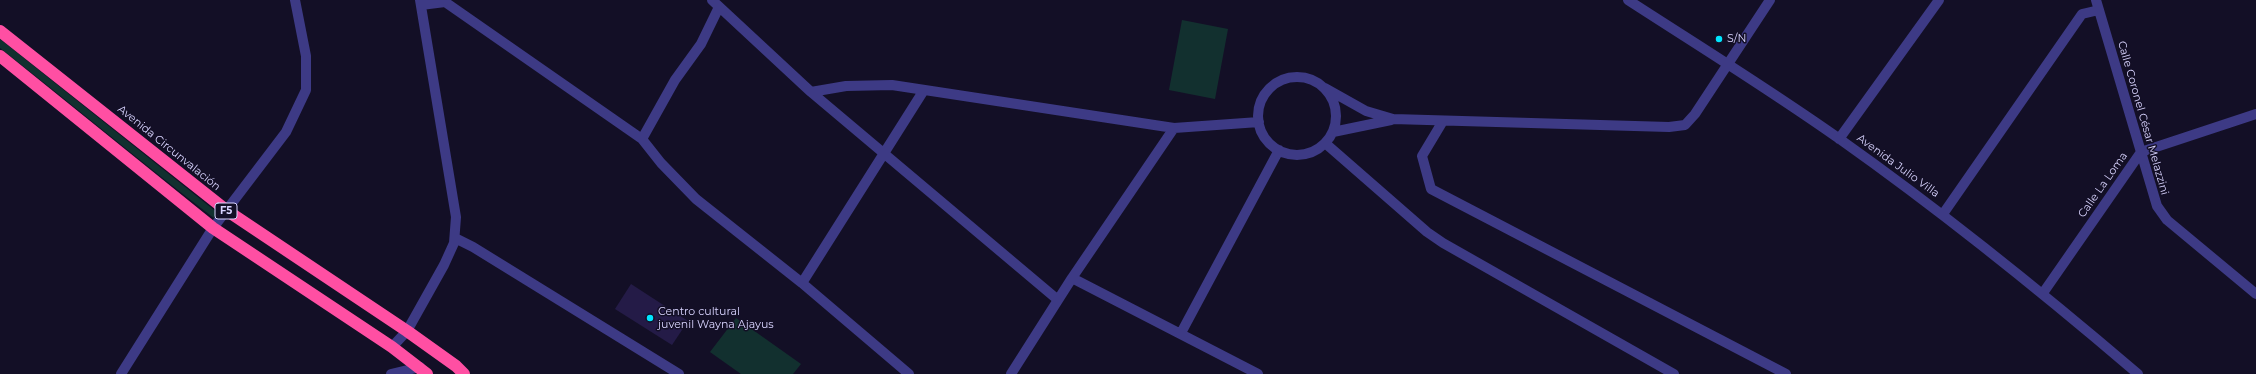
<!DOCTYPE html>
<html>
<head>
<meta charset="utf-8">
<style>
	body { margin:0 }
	canvas { display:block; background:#130f26 }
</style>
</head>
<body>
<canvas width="2256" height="374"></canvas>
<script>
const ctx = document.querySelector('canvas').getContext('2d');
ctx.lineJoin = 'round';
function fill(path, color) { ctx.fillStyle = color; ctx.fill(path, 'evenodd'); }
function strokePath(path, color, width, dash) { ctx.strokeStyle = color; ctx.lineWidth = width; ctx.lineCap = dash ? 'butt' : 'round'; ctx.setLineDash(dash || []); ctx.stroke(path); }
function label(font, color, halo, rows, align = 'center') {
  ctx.font = font + ' Montserrat,sans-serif'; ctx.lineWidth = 3; ctx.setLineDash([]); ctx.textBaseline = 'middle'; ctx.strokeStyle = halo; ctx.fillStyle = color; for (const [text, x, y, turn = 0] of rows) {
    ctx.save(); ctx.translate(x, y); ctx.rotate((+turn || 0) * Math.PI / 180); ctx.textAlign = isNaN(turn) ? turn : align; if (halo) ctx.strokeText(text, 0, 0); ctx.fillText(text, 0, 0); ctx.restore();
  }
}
const green = new Path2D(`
	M1182 20 1228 29 1215 99 1169 90Z
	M0 39 219 214 215 219C142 163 72 104 0 48Z
	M736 318 801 364 793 374H741L710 352Z`);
const building = new Path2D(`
	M631 284 688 321 672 345 615 309Z`);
const minor = new Path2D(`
	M712 0 811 92 1058 300
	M1628 0C1699 46 1772 91 1841 140 1944 213 2042 292 2138 374
	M2096 0 2157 206 2167 220 2256 294
	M421 5 445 2 642 139 661 163 696 199 802 283 909 374
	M1258 116a39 39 0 1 1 78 0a39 39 0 1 1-78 0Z
	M1325 88 1366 111 1393 119 1669 127 1685 125 1695 114 1770 0
	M811 92 846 86 892 85 1174 128 1259 122
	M1443 121 1422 156 1431 189 1786 374
	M1333 132 1391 120
	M642 139 675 80 701 44 719 7
	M1839 139 1939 0
	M1325 143 1427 232 1443 243 1674 374
	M1943 214 2082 14 2099 10
	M455 238 473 247 679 374
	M1072 278 1258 374
	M802 283 924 90
	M2043 293 2141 152 2256 114
	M1181 333 1279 150
	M392 347 407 331 444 265 454 243 456 217 420 0
	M121 374 213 228 286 132 306 90V56L295 0
	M391 374 420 367
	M1011 374 1072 278 1174 128`);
const highway = new Path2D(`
	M0 31 226 210 407 331 456 366 464 374
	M0 56 213 228 392 347 427 374`);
const markers = [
	[1719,39,4,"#00e5ff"],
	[650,318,4,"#00e5ff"]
];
const shields = [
	[226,211,22]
];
const shieldNames = [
	["F5",226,211]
];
const poiNames = [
	["S/N",1727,39],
	["Centro cultural",658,312],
	["juvenil Wayna Ajayus",658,325]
];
const streetNames = [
	["Calle Coronel César Melazzini",2143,118,74],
	["Avenida Circunvalación",169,148,39],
	["Avenida Julio Villa",1898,166,36],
	["Calle La Loma",2103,185,-55]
];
fill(green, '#12302f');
fill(building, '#241b47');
strokePath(minor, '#3d3a85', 10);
strokePath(highway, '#ff4fa3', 12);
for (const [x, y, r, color] of markers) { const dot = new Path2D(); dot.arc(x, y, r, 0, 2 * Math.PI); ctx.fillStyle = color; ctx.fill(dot); strokePath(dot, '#130f26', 1.5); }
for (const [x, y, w] of shields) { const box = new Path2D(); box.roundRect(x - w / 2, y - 8, w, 16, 3); ctx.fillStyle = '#130f26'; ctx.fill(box); strokePath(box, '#d9d4ff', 1); }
label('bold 10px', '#d9d4ff', null, shieldNames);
label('11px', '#d9d4ff', '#130f26', poiNames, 'left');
label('11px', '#d9d4ff', '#130f26', streetNames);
</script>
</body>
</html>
